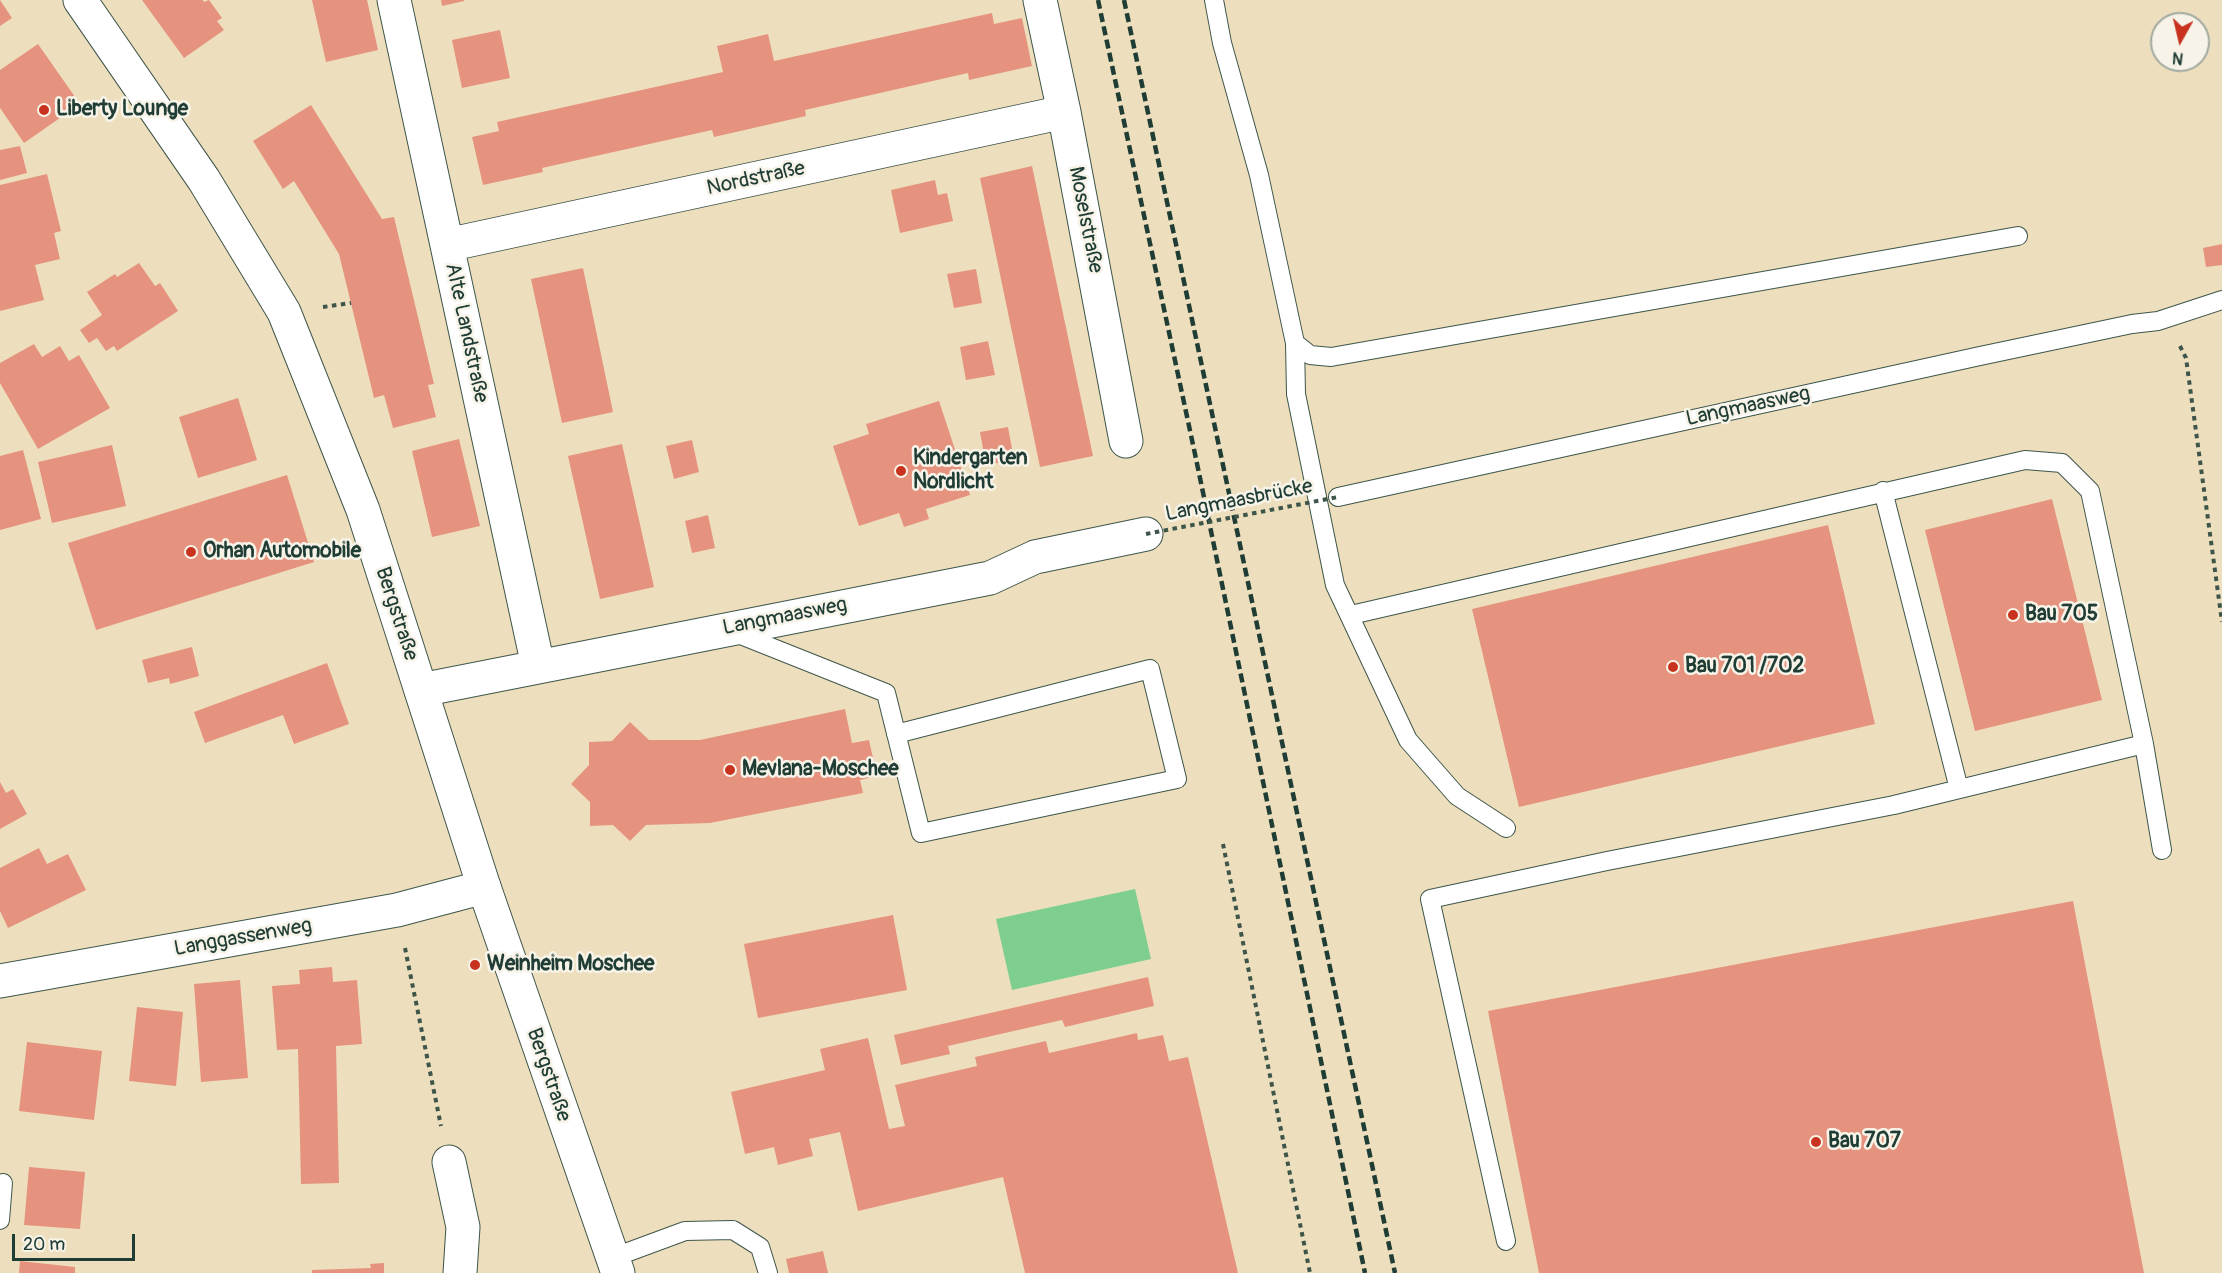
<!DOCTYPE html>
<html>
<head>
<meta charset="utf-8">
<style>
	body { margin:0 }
	#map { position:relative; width:2222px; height:1273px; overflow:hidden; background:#eddfbd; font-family:Pangolin,sans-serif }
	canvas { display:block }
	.north { position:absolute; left:2150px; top:12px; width:60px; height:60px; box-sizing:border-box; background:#f7f3e8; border:2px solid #a1aaa0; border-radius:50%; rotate:188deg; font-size:16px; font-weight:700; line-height:24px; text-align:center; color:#1f3d34 }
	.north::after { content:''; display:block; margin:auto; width:21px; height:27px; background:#c8321e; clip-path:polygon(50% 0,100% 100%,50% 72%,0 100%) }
	.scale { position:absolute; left:12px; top:1234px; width:123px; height:27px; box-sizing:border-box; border:3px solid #1f3d34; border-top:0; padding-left:8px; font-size:18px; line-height:21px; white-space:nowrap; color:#1f3d34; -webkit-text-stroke:4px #f7f3e8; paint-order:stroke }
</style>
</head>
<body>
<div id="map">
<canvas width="2222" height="1273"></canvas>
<div class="north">N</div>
<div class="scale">20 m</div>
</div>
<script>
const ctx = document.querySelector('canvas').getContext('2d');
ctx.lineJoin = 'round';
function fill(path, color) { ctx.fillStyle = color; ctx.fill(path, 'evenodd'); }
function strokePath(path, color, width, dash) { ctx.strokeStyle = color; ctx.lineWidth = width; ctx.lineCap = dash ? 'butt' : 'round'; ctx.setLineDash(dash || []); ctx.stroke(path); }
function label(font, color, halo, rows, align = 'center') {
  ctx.font = font + ' Pangolin,sans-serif'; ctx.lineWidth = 5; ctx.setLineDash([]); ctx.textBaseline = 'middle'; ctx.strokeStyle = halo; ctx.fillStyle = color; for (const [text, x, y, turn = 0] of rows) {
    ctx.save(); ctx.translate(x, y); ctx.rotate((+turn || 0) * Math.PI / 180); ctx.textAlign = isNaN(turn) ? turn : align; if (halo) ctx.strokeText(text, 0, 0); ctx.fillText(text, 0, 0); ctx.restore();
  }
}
const green = new Path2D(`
	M1135 889 1151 959 1012 990 996 919Z`);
const building = new Path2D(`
	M0 0 12 18 0 26Z
	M142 0H203L204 2 209 0 222 18 217 21 224 30 184 58Z
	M312 0H367L378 50 326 62Z
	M441 0H464V1L442 6Z
	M992 13 994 24 1022 18 1032 66 969 80 968 73 805 110 806 116 714 137 712 130 542 168 543 172 483 185 472 137 499 131 497 122 723 72 717 46 768 34 774 61Z
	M500 30 510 78 462 88 452 40Z
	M38 44 80 104 24 143 0 108V70Z
	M311 105 382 219 394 217 434 384 428 385 436 417 393 428 384 395 374 398 339 254 294 181 283 189 253 141Z
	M20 146 27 173 0 180V150Z
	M1032 166 1093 456 1040 467 980 178Z
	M47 174 61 231 54 233 60 259 35 265 44 300 0 311V185Z
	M935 180 938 195 947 193 953 221 900 233 891 190Z
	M2222 244V265L2206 267 2203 248Z
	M139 263 155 286 160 283 178 311 117 351 114 346 106 351 97 338 89 343 80 330 102 315 87 292 115 274 117 277Z
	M583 268 613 412 562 423 531 279Z
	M976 269 982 303 954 308 947 274Z
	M988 341 995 375 966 380 960 347Z
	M34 344 42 357 60 346 69 361 79 355 110 408 38 449 0 383V363Z
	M238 398 257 460 198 478 179 417Z
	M939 401 970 495 926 509 929 519 904 527 899 513 859 526 833 446 869 434 866 424Z
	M1008 427 1014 460 986 465 980 432Z
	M459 439 480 526 432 537 412 451Z
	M692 440 699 472 674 479 666 446Z
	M622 444 654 587 600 599 568 456Z
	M112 445 126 506 52 523 38 462Z
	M23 450 41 519 0 530V456Z
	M287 475 314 562 96 630 68 543Z
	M2052 499 2102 700 1975 731 1925 530Z
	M708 515 715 548 692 553 685 521Z
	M1828 525 1875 724 1519 807 1472 609Z
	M192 647 199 676 170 684 169 678 148 683 142 660Z
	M327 663 349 724 294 744 283 715 205 743 194 712Z
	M845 709 852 743 869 740 877 776 860 780 863 793 710 823 646 825 630 841 613 825 590 826V802L571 784 589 765V742L612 741 630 722 649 740H700Z
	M0 782 6 793 13 789 27 814 0 829Z
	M39 848 47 864 68 854 86 890 8 928 0 911V868Z
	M2073 901 2144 1273H1539L1488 1011Z
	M893 915 907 990 758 1018 744 944Z
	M332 967 333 982 357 980 362 1044 336 1046 339 1183 301 1184 298 1049 277 1050 272 986 300 984 299 970Z
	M1148 977 1154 1006 1065 1027 1062 1020 948 1046 950 1054 901 1065 894 1035Z
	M240 980 248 1078 201 1082 194 984Z
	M137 1007 183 1012 176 1086 129 1081Z
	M1137 1033 1138 1040 1163 1035 1169 1061 1188 1057 1238 1273H1025L1003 1177 858 1211 840 1132 809 1139 813 1156 778 1165 774 1147 745 1154 731 1092 825 1070 820 1049 868 1038 889 1129 905 1126 895 1085 977 1066 975 1057 1046 1041 1049 1053Z
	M27 1042 102 1051 94 1120 19 1111Z
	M29 1167 85 1172 80 1229 24 1225Z
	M823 1251 828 1273H789L786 1259Z
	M20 1261 75 1267V1273H19Z
	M384 1263V1273H312V1270L371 1268 370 1264Z`);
const path = new Path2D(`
	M323 307 351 303
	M2180 346 2186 358 2222 622
	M1223 844 1310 1273
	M405 948 441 1126`);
const lane = new Path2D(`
	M1214 0 1222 43 1259 175 1295 343 1310 355 1331 357 2018 236
	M1295 343 1296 394 1335 585 1408 740 1457 796 1506 828
	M1883 491 1959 789
	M1338 497 1980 356 2132 324 2158 321 2222 300
	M1351 615 2025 460 2062 463 2090 491 2144 744 2162 850
	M733 632 886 693 921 833 1177 779 1150 669 896 734
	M0 1220 3 1183
	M1506 1241 1430 899 1607 861 1894 805 2144 744
	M612 1258 685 1231 733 1230 760 1247 768 1273`);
const street = new Path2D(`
	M394 0 538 666
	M1040 0 1064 112 1126 441
	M447 245 1064 112
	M421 690 990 578 1035 557 1146 534
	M0 981 397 910 484 887
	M449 1162 463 1227 460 1273`);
const secondary = new Path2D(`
	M80 0 204 180 284 312 363 510 484 887 618 1273`);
const rail = new Path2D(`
	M1098 0 1195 454 1365 1273
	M1124 0 1395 1273`);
const pathBridge = new Path2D(`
	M1146 534 1338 497`);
const markers = [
	[44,110,6,"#c8321e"],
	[901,471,6,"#c8321e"],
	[191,552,6,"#c8321e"],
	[2013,615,6,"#c8321e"],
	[1673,667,6,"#c8321e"],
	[730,770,6,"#c8321e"],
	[475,965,6,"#c8321e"],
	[1816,1142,6,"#c8321e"]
];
const poiNames = [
	["Liberty Lounge",56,110],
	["Kindergarten",913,459],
	["Nordlicht",913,483],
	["Orhan Automobile",203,552],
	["Bau 705",2025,615],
	["Bau 701 /702",1685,667],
	["Mevlana-Moschee",742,770],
	["Weinheim Moschee",487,965],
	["Bau 707",1828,1142]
];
const streetNames = [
	["Nordstraße",756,179,-12],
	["Moselstraße",1085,220,79],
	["Alte Landstraße",466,333,78],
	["Langmaasweg",1748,407,-12],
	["Langmaasbrücke",1239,501,-11],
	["Bergstraße",396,614,72],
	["Langmaasweg",785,617,-11],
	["Langgassenweg",243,938,-10],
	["Bergstraße",548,1075,71]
];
fill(green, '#7dce8f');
fill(building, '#e5937e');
strokePath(lane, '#3e5549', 20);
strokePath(street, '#3e5549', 35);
strokePath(secondary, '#3e5549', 35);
strokePath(path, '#3e5549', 4, [4.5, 4.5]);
strokePath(lane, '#fff', 18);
strokePath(street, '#fff', 33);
strokePath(secondary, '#fff', 33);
strokePath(rail, '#1f3d34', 4.5, [9, 4.5]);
strokePath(pathBridge, '#3e5549', 4, [4.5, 4.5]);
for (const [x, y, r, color] of markers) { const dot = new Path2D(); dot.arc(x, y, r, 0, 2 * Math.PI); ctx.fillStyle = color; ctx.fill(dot); strokePath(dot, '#f7f3e8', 2); }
label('bold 21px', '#1f3d34', '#f7f3e8', poiNames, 'left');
label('21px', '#1f3d34', '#f7f3e8', streetNames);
</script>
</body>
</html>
